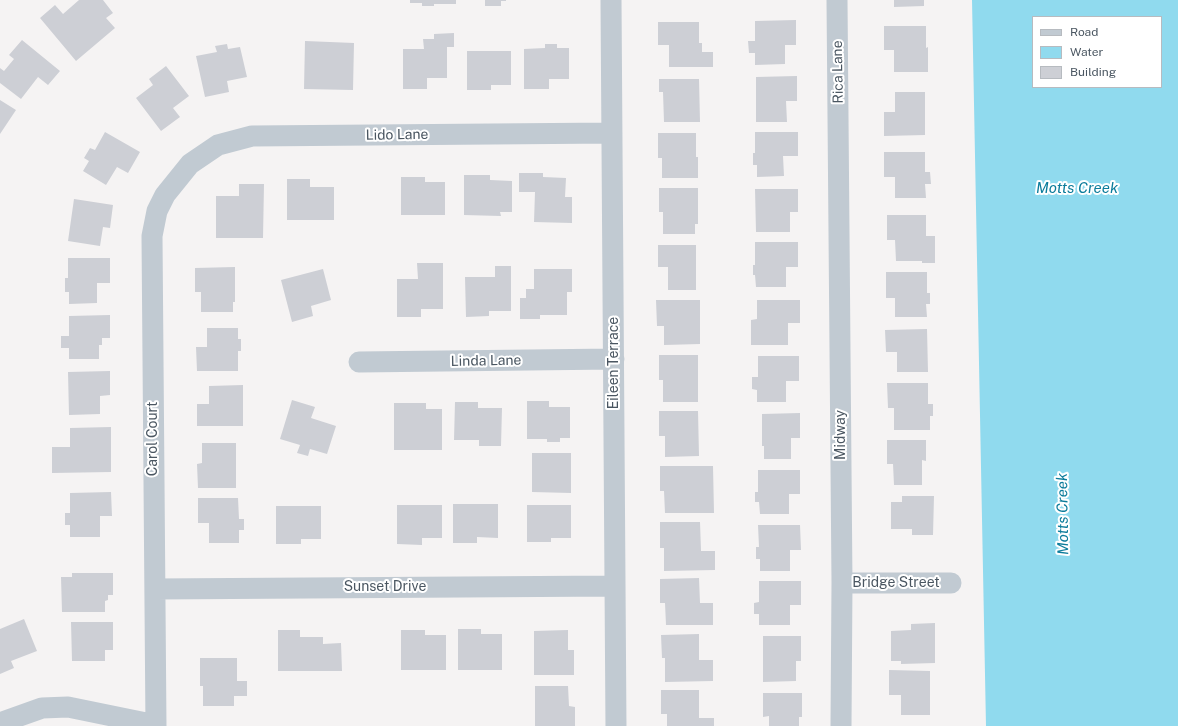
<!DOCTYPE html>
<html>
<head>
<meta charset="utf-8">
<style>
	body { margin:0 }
	#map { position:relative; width:1178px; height:726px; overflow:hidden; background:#f5f3f3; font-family:"Public Sans",sans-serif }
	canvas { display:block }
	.legend { position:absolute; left:1032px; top:16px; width:130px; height:72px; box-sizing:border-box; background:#fff; border:1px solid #b7bbc0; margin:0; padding:5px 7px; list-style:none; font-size:12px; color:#4a5661 }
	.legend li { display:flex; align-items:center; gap:8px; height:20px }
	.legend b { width:20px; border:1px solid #b7bbc0 }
</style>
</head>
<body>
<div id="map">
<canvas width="1178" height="726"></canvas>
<ul class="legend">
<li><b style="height:5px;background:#c1cad2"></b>Road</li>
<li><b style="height:11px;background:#90daee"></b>Water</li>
<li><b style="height:11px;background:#cdcfd5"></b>Building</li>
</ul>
</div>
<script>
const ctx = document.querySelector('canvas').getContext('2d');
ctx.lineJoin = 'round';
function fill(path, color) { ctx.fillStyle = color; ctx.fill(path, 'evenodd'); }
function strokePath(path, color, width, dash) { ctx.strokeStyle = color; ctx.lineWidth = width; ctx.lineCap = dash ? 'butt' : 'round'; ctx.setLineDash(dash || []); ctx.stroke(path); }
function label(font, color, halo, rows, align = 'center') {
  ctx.font = font + ' "Public Sans",sans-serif'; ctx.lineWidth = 4; ctx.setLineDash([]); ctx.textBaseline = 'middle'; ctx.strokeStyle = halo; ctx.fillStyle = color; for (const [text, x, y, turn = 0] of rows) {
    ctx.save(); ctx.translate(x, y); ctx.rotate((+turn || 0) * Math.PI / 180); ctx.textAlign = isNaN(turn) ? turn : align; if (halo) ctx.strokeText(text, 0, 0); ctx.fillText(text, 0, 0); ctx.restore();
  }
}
const water = new Path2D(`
	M972 0H1178V726H986ZM1033 17H1161V87H1033Z`);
const building = new Path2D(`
	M79 0H103L113 13 106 18 115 28 76 61 40 18 55 5 63 14Z
	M410 0H456V4H434V6H422V3H410Z
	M485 0H506V1H501V6H485Z
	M894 0H924V6L894 7Z
	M796 20V45H785V64L755 65V53H749L748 41H755V21Z
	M658 22H699V43H702V52H713V67H669V45H658Z
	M884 26H926V48L928 47V72H894V50H884Z
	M454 33V47H447V78H427V89H403V49H424L423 39H434V34Z
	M22 40 60 71 48 85 38 77 21 99 0 83V68L4 71 14 59 9 55Z
	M305 41 354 43 353 90 304 89Z
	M227 44 228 49 240 47 247 77 227 81 229 92 205 97 196 56 217 52 215 46Z
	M545 44H557V48H569V79H549V89H524V49L545 48Z
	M467 51H511V85H491V90H467Z
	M166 66 189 96 173 108 180 117 161 131 136 98 153 85 149 79Z
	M797 76V101H786L787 122H756V77Z
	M659 79H699L700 122H664L663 92H659Z
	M895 92H925V135L884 136V112H895Z
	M0 100 16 110 0 134Z
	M105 132 140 152 128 173 117 167 106 185 83 171 89 161 84 158 90 148 95 150Z
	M755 132H798V156H783L784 176 757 177V165H753V153H755Z
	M658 133H696V157H698V178H662V158H658Z
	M884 152H925V172H930L931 184H925L926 198H895V177H884Z
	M519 173H543V177L566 178 565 197H572V223L534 222 535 192H519Z
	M464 175H490V180L512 181V212H500L501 216 464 215Z
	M401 177H425V182H445V215H401Z
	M287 179H310V187H334V220H287Z
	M239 184H264L263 238H216V196H239Z
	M659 188H698V224H695V234H663V212H659Z
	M755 189H798V212H790V232H756Z
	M74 199 113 205 110 228 103 227 100 246 68 241Z
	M887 215H926V236H935V263H922V261H896L895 240H887Z
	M755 242H798V267H786V287H756L755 275H753V265H755Z
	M658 245H696V290H668V267H658Z
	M68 258H110V283H97V303L69 304V292H65V278H68Z
	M417 263H443V309H421V317H397V279H418Z
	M495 266H511V311H489V316L466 317 465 277H495Z
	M235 267V302H233V312H201V292H195V268Z
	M323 269 331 300 311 306 313 316 292 322 281 280Z
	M534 269H572V292H567V315H540V319H520V298H526V289H534Z
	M886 272H927V293H930V304H926L927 317H895V298H886Z
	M656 300H700V344L664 345V326H657Z
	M757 300H800V323H788V345H751V320L757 319Z
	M110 315V338H102V345H99V359H69V348H61V336H69V316Z
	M207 328H238V339H241V351H238V371H197L196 347H207Z
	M927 329 928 372H897V352H886L885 330Z
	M659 355H698V402H663V380H659Z
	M758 356H799V381H786V402H757V390L752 389V377H758Z
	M110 371V395L100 396V414L69 415 68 372Z
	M887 383H928V404H933V416H930V430H894V408H888Z
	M243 385V426H197V404H209V386Z
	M292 400 315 407 311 418 336 426 327 454 310 449 308 456 297 453 300 445 280 439Z
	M527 401H549V407H570V438H560V442H547V439H527Z
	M455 402H478V408H502L501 446H479V440H454Z
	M394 403H426V409H442V450H394Z
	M659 411H698L699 456 665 457V436H659Z
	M800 413V438H791V459H764V446H762V414Z
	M111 427V472L52 473V447H70V428Z
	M887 440H926V461L922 460V485H894L893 464H887Z
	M202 443H236V488H198L197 464 202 463Z
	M532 453H571V493L532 492Z
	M660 466H713L714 513H665L664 491H660Z
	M758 470H800V494H789V514H760L759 502H755V492H758Z
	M111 492 112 516H100V537H70V525H65V513H70V493Z
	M902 496H934L933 535H912V529H891V502H902Z
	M198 498H238L239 519H244V530H239V543H209V523H198Z
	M453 504H498V538L477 537V543H453Z
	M397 505H442V538H422V545L397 544Z
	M527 505H571V538H551V542H527Z
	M276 506H321V539H301V544H276Z
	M660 522H700L701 551H715V570L664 571V548H660Z
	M758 525H800L801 550H790V571H760V559H756V547H759Z
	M72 573H113V595H108V600L105 601V612H62L61 577H72Z
	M699 578 700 603H713V625H666L665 603H660V579Z
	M759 581H801V605H790V625H759V614H754V603L759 602Z
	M24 619 37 651 11 661 14 668 0 674V629Z
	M71 622H113V650H105V661H72Z
	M935 623V663L901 664V661H891V631L911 630V624Z
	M458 629H481V634H502V670H458Z
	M278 630H300V637H323V644L341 643 342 671H278Z
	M401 630H425V635H446V670H401Z
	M568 630V650H574V675H534V631Z
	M699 634V660H713V681L665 682V658H662L661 635Z
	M763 636H801V661H796V681L763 682Z
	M200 658H237V681H247V696H234V706H203V686H200Z
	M889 670 930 671V715H901V695H889Z
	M535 686H568L569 706 575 707V726H535Z
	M661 690H699V718H714V726H667V714H661Z
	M763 693H802V717H799V726H769V716L763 717Z`);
const street = new Path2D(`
	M611 0 616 726
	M837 0 842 583 841 726
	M359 362 614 359
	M842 583H951
	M155 589 615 586
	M0 723 42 708 68 707 156 725
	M156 726 152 236 157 211 165 195 190 164 218 145 252 136 612 133`);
const streetNames = [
	["Rica Lane",838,72,-91],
	["Lido Lane",397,135,-1],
	["Linda Lane",486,361,-1],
	["Eileen Terrace",614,363,-90],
	["Midway",841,435,-90],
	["Carol Court",153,439,-90],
	["Bridge Street",896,583],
	["Sunset Drive",385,587]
];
const waterNames = [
	["Motts Creek",1077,188],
	["Motts Creek",1063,514,-91]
];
fill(water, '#90daee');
fill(building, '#cdcfd5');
strokePath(street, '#c1cad2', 21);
label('14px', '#4a5661', '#fff', streetNames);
label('italic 15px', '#0c7c9b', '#fff', waterNames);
</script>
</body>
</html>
